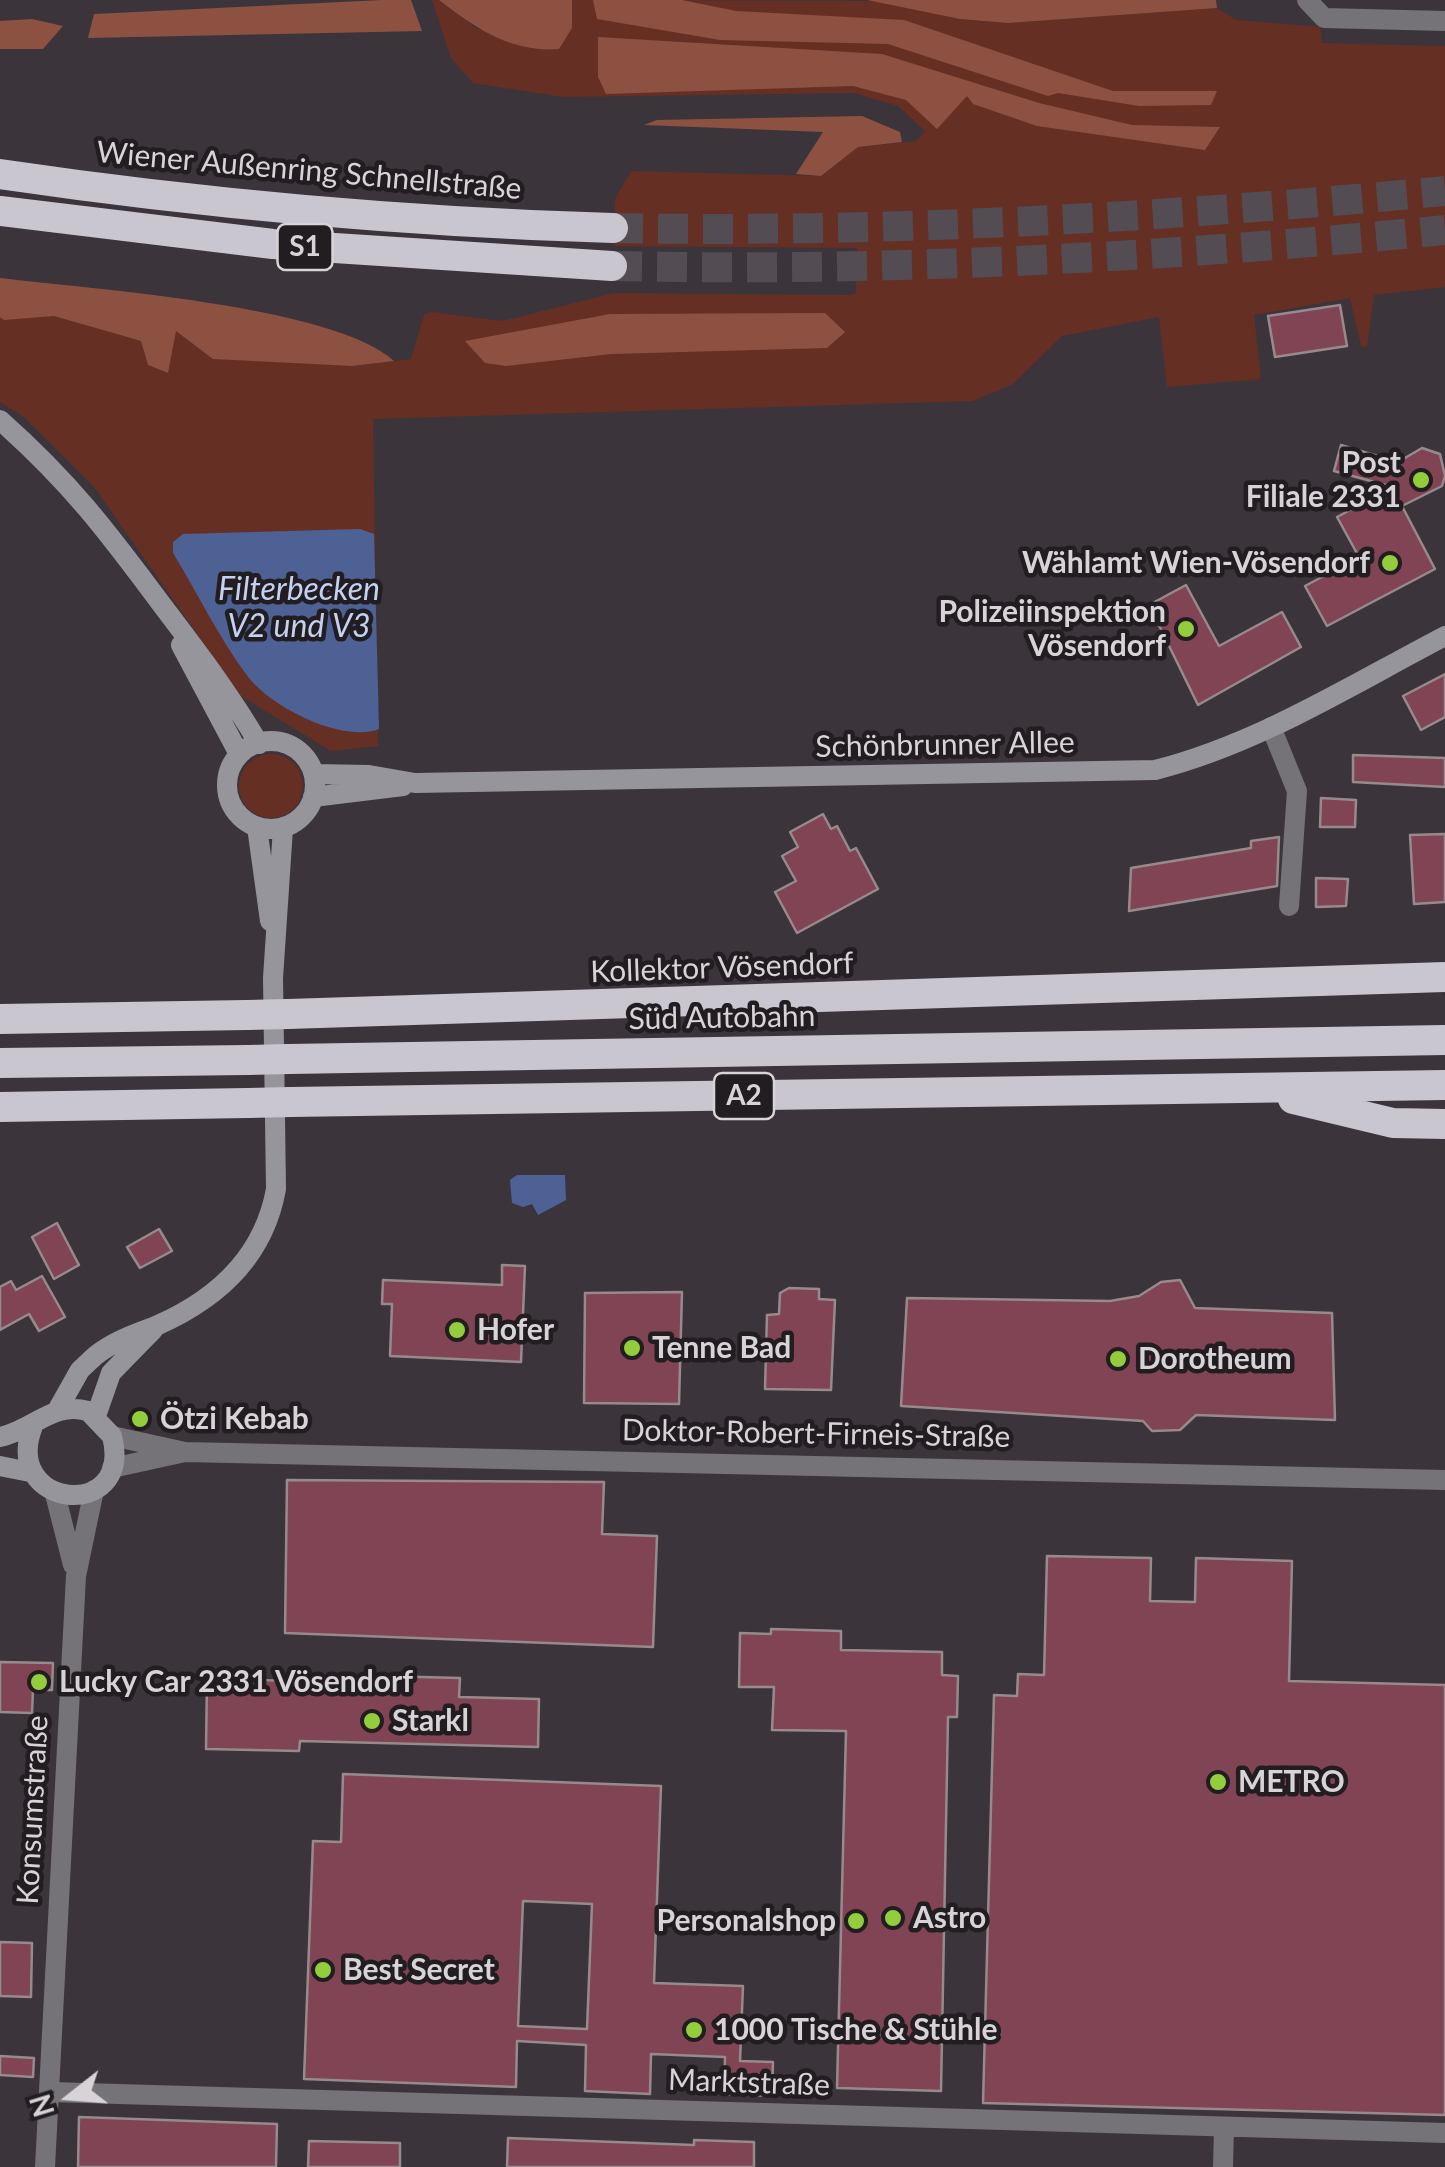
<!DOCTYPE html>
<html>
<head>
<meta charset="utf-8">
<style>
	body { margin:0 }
	#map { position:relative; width:1445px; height:2167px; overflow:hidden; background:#3c343b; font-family:Lato,sans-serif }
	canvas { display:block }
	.north { position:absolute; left:20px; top:2047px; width:100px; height:100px; -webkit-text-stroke:8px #211d20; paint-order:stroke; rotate:253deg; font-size:28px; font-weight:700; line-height:40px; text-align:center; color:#d8d3d7 }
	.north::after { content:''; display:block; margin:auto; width:35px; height:45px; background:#d8d3d7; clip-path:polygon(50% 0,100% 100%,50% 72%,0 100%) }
</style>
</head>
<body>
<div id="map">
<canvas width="1445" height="2167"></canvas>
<div class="north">N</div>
</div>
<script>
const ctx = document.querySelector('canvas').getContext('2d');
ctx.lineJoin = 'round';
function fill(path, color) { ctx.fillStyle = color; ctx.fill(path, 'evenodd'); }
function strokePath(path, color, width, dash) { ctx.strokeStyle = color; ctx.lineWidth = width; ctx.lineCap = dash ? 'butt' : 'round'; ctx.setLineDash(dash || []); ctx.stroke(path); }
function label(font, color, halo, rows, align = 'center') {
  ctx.font = font + ' Lato,sans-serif'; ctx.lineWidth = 9; ctx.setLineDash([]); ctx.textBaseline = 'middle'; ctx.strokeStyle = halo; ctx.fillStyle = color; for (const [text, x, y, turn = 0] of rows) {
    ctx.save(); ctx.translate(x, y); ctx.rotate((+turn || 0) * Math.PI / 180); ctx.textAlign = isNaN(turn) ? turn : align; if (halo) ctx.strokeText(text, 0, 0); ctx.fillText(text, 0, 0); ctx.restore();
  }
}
const green = new Path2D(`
	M432 0H439L477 29 572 28V0L887 1 960 19 1008 23 1217 8 1236 20 1320 27 1322 43 1445 46V287L1374 295 1367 347 1361 346 1350 298 1254 315 1261 379 1167 387 1159 317 1062 336 1013 384 973 401 373 419 378 746 331 751 241 696 94 487 24 417 0 402V317L54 316 141 341 148 365 167 372 175 331 352 366 411 359 424 315 431 312 503 321 614 293 850 295 856 293 857 248 615 246V199L631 171 821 176 858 147 916 141 925 131 898 106 854 93 563 97 473 83 451 58Z
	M239 786a32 32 0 1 1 64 0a32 32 0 1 1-64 0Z`);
const forest = new Path2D(`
	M382 0H411L422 31 88 38 94 14Z
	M439 0H572V28L559 49C512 53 475 28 439 0Z
	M593 0H682L736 11 904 20 1113 91H1217L1211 105 1139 106 1058 93 1048 96 888 44 720 40 597 19Z
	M867 0H1216L1217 8 1008 23 960 19Z
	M32 19 63 26 43 49H0V21Z
	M598 37 882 54 1039 103 1132 125 1220 127 1205 150 1037 126 973 104 967 96 937 129 906 100 853 86 606 94 598 77Z
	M862 116 900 132 902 142 858 147 821 176 796 174 823 132 644 125 657 120Z
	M0 278C89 289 333 305 394 361L352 366 213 359 176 331 168 373 148 365 141 341 54 316 4 320 0 317Z
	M825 313 845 332 827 348 611 354 506 366 485 363 465 341 610 314Z`);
const water = new Path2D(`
	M360 529 374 534 379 729C342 743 273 708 249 678 220 640 198 594 173 553V542L183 534Z
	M517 1175H565L566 1200 538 1215 532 1204 523 1207 512 1203 510 1180Z`);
const building = new Path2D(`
	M1340 305 1347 346 1275 357 1268 316Z
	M1341 445 1398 462 1422 448 1440 454 1445 476 1442 486 1402 506 1435 569 1327 626 1305 586 1359 557 1337 517 1393 487 1334 471Z
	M1186 585 1219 646 1282 612 1301 647 1198 705 1149 605Z
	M1445 674V717L1421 730 1403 696Z
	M1353 755 1445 758V787L1353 782Z
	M1321 798 1356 800 1355 827H1320Z
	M823 814 831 829 837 826 850 851 856 848 878 889 797 933 775 892 796 881 782 856 798 847 790 832Z
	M1445 834V902L1414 904 1410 835Z
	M1279 837 1277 886 1129 911 1131 868 1251 848V841Z
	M1316 878 1348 879 1346 906 1316 907Z
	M57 1223 79 1265 54 1279 32 1237Z
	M159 1229 172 1251 140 1268 127 1247Z
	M502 1265 525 1266 521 1362 390 1356 392 1304H382L383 1280 502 1285Z
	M42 1276 65 1317 39 1331 29 1314 0 1330V1287L11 1281 16 1290Z
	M1180 1280 1195 1308 1332 1313 1335 1420 1196 1415 1180 1430 1152 1431 1143 1421 901 1406 907 1298 1110 1301 1139 1296 1161 1282Z
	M789 1288 819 1289V1299L835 1300 831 1390 765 1389 767 1315 779 1314 780 1293Z
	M682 1292 679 1404 584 1403 585 1293Z
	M287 1480 604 1482 602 1534 657 1536 653 1647 285 1633Z
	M1047 1556 1151 1558 1150 1601 1195 1602 1196 1558 1292 1561 1289 1681 1445 1685V2115L983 2103 994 1695 1017 1696 1018 1674 1044 1675Z
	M771 1629 841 1631V1650L942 1652V1675L958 1676 957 1717H948L941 2091 837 2088 846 1731 772 1730 774 1687H739L740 1633 771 1634Z
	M0 1662 53 1663 52 1690H33L32 1713 0 1712Z
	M301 1674 460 1678 459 1697 539 1699 538 1747 300 1741 299 1751 206 1749 207 1679 301 1681Z
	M343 1774 661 1786 654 1983 743 1986 740 2061 773 2062 772 2096 724 2094 725 2057 651 2054 650 2094 585 2091 586 2045 517 2041 516 2087 304 2079 313 1841 341 1842ZM523 1901 592 1904 587 2029 518 2026Z
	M0 1942 32 1943 31 1997 0 1996Z
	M0 2056 34 2058 33 2077 0 2075Z
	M79 2117 277 2124 276 2167H78Z
	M508 2138 694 2145V2140L754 2142V2167H507Z
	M309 2141 400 2143V2167H308Z`);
const highwayTunnel = new Path2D(`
	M613 228C892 233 1167 217 1445 191
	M612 266C891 272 1167 257 1445 230`);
const street = new Path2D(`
	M1307 0 1324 18 1445 21
	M1271 727 1297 791 1289 906
	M112 1436 185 1452 1445 1480
	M112 1468 185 1452
	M55 1494 73 1565
	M51 2092 1445 2133
	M45 2167 76 1576 94 1490
	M1223 2167 1224 2127`);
const secondary = new Path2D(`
	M0 420C70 482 107 531 162 605 196 650 230 694 259 744
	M181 645 239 754
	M227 785a44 44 0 1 1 88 0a44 44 0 1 1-88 0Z
	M314 774 369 775 415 783 1155 770C1258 744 1351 685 1445 636
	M313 797 403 786
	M257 827 270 921
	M58 1409 80 1370 95 1356C115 1340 136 1334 158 1325 219 1298 264 1256 276 1189L273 978 283 828
	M96 1416 111 1373 153 1330
	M0 1437C34 1430 52 1401 88 1411L112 1436C134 1523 0 1509 33 1426
	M0 1466 30 1472`);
const highway = new Path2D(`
	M0 174C204 204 407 222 613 228
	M0 211 273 244 612 266
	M288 1014 1445 977
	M0 1019 247 1015
	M289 1059 1445 1040
	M0 1063 248 1060
	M1293 1099 1393 1123 1445 1124
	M290 1102 1445 1085
	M0 1107 248 1103`);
const highwayBridge = new Path2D(`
	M247 1015 288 1014
	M248 1060 289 1059
	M248 1103 290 1102`);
const markers = [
	[1421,480,10,"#93cd3e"],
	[1390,563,10,"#93cd3e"],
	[1186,629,10,"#93cd3e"],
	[457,1330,10,"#93cd3e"],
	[632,1348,10,"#93cd3e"],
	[1118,1359,10,"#93cd3e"],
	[140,1419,10,"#93cd3e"],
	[39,1682,10,"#93cd3e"],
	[372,1721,10,"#93cd3e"],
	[1218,1782,10,"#93cd3e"],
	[893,1918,10,"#93cd3e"],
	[856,1921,10,"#93cd3e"],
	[323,1970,10,"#93cd3e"],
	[694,2030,10,"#93cd3e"]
];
const shields = [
	[305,247,55],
	[744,1096,60]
];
const shieldNames = [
	["S1",305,247],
	["A2",744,1096]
];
const streetNames = [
	["Wiener Außenring Schnellstraße",309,171,5],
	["Schönbrunner Allee",945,745,-1],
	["Kollektor Vösendorf",722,968,-2],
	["Süd Autobahn",722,1018,-1],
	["Doktor-Robert-Firneis-Straße",816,1434,1],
	["Konsumstraße",33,1810,-87],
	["Marktstraße",749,2083,2]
];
const poiNames = [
	["Post",1401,463,"right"],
	["Filiale 2331",1401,497,"right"],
	["Wählamt Wien-Vösendorf",1370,563,"right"],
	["Polizeiinspektion",1166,612,"right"],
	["Vösendorf",1166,646,"right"],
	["Hofer",477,1330],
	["Tenne Bad",652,1348],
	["Dorotheum",1138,1359],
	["Ötzi Kebab",160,1419],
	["Lucky Car 2331 Vösendorf",59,1682],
	["Starkl",392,1721],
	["METRO",1238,1782],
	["Astro",913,1918],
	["Personalshop",836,1921,"right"],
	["Best Secret",343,1970],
	["1000 Tische & Stühle",714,2030]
];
const waterNames = [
	["Filterbecken",299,590],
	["V2 und V3",299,627]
];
fill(green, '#662f23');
fill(forest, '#8d5142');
fill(water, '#4e6194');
fill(building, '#804455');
strokePath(building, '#968a8c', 2.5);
strokePath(highwayTunnel, '#534c52', 30, [30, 15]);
strokePath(street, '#757378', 20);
strokePath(secondary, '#97959c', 20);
strokePath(highway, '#c9c6d0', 30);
strokePath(highwayBridge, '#c9c6d0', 30);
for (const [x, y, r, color] of markers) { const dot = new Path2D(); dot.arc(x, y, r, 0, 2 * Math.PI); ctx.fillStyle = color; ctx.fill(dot); strokePath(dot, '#211d20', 4); }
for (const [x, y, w] of shields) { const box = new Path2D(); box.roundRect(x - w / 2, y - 23, w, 46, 8); ctx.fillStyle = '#211d20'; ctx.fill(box); strokePath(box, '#d8d3d7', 2.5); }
label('bold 28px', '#d8d3d7', null, shieldNames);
label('30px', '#d8d3d7', '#211d20', streetNames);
label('bold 30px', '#d8d3d7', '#211d20', poiNames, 'left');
label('italic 32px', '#c4d1f0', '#211d20', waterNames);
</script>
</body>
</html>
